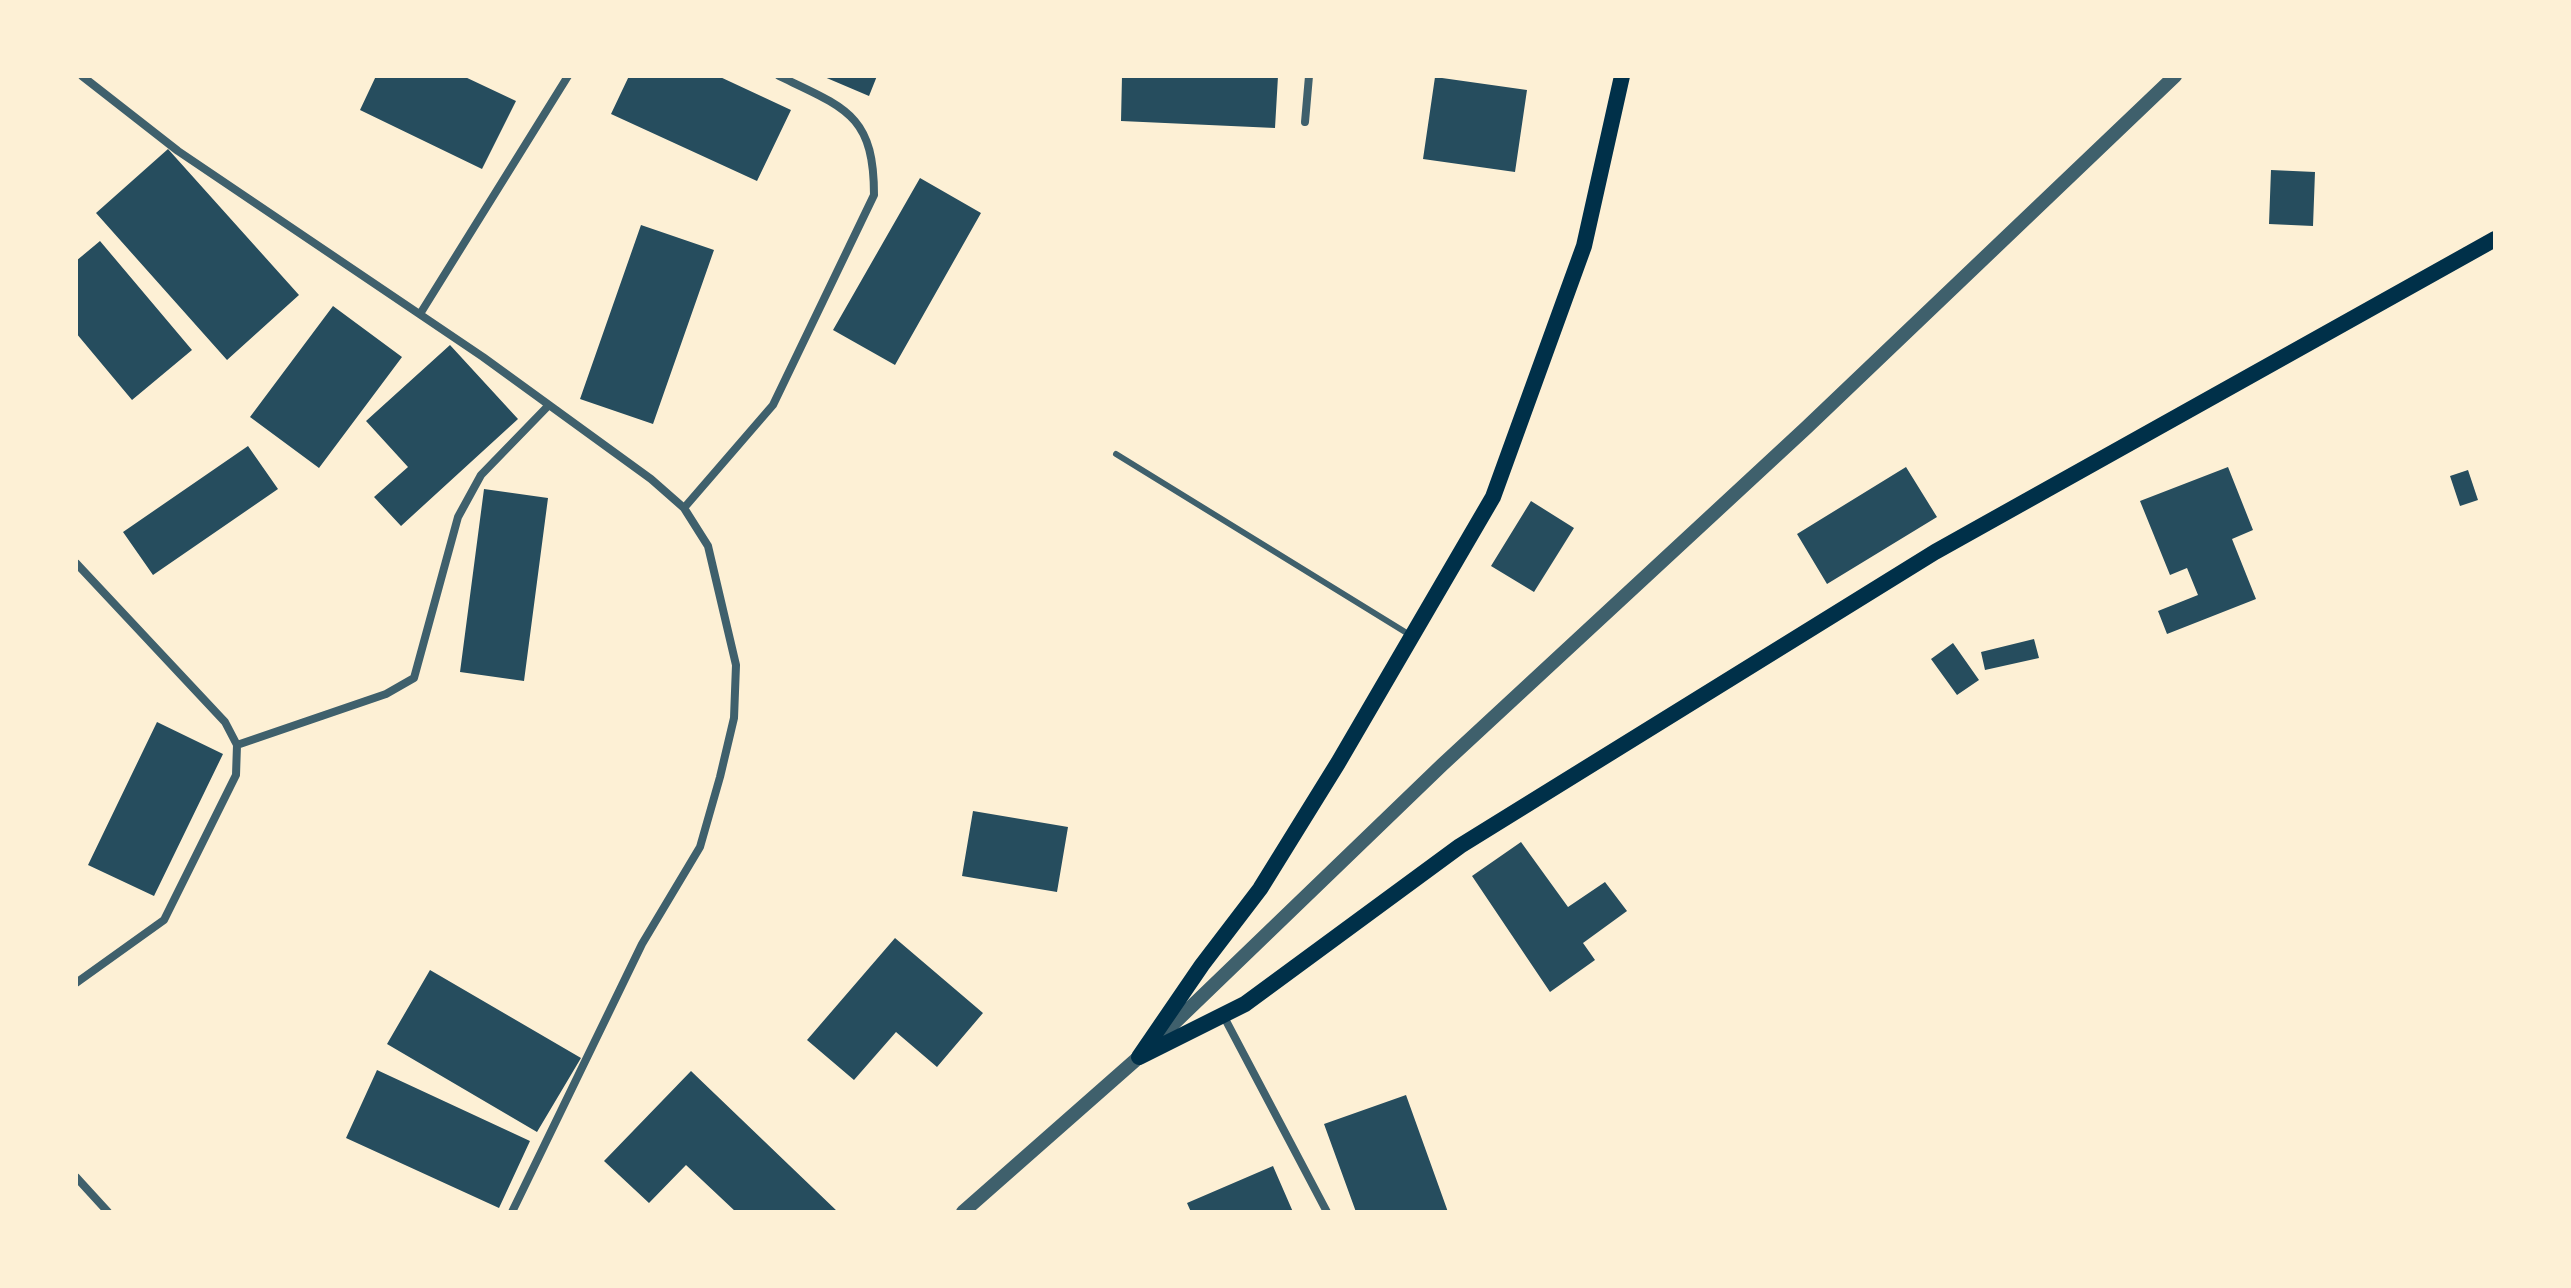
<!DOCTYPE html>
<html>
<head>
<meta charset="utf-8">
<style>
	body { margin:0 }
	#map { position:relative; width:2571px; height:1288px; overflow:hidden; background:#fdf0d5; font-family:Cabin,sans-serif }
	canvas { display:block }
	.frame { position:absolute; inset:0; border:78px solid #fdf0d5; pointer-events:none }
</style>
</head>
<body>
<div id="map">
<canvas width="2571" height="1288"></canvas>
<div class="frame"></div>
</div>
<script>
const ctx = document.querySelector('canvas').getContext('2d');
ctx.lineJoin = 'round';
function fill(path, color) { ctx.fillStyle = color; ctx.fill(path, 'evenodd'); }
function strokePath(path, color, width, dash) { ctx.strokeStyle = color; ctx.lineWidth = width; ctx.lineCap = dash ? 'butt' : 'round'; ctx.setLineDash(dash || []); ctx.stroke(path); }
const building = new Path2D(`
	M376 76H463L516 101 482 169 360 110Z
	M629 76H718L791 110 757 181 611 114Z
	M822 76H877L869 96Z
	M1122 76H1278L1275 128 1121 121Z
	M1435 77 1527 90 1515 172 1423 159Z
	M168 149 299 295 227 360 96 213Z
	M2271 170 2315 172 2313 226 2269 224Z
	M920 178 981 213 895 365 833 330Z
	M641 225 714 250 653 424 580 399Z
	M100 241 192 350 132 400 76 333V261Z
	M333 306 402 357 319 468 250 417Z
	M450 345 518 419 401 526 374 497 408 467 366 421Z
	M248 446 278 489 153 575 123 532Z
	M1906 467 1937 517 1827 584 1797 534Z
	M2228 467 2253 530 2232 539 2256 599 2167 634 2158 611 2198 595 2187 568 2170 575 2140 501Z
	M2468 470 2478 500 2460 506 2450 476Z
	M484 489 548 498 524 681 460 672Z
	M1531 501 1574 528 1534 592 1491 566Z
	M2034 639 2039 658 1985 670 1981 652Z
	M1953 643 1979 680 1957 695 1931 659Z
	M157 722 223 754 154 896 88 865Z
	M973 811 1068 827 1057 892 962 876Z
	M1521 842 1568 907 1605 882 1627 911 1583 943 1595 960 1550 992 1472 876Z
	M895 938 983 1013 937 1067 896 1032 854 1080 807 1040Z
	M430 970 581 1058 537 1132 387 1044Z
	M377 1070 530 1141 499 1208 346 1138Z
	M691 1071 838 1212H736L686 1165 649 1203 604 1161Z
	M1406 1095 1448 1212H1356L1324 1124Z
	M1273 1166 1293 1212H1191L1187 1203Z`);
const service = new Path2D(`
	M1116 454 1410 635`);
const minor = new Path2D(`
	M82 76 178 151 483 357 651 479 684 508 708 546 736 665 734 718 720 777 700 847 642 944 512 1212
	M1305 122 1309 76
	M420 314 568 76
	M684 508 773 405 874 195C874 115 846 108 779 76
	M76 563 225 722 237 745 236 775 164 920 76 983
	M237 745 386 694 414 678 458 517 481 475 548 406
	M1223 1015 1327 1212
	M76 1177 108 1212`);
const tertiary = new Path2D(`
	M963 1212 1139 1057 1442 765 1806 428 2175 76`);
const secondary = new Path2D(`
	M1139 1057 1245 1004 1460 846 1935 552 2495 239
	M1139 1057 1202 965 1260 889 1338 763 1493 497 1584 246 1622 76`);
fill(building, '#264d5e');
strokePath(service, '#3f606c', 6);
strokePath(minor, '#3f606c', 8);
strokePath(tertiary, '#3f606c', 14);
strokePath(secondary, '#003049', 16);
</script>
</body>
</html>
